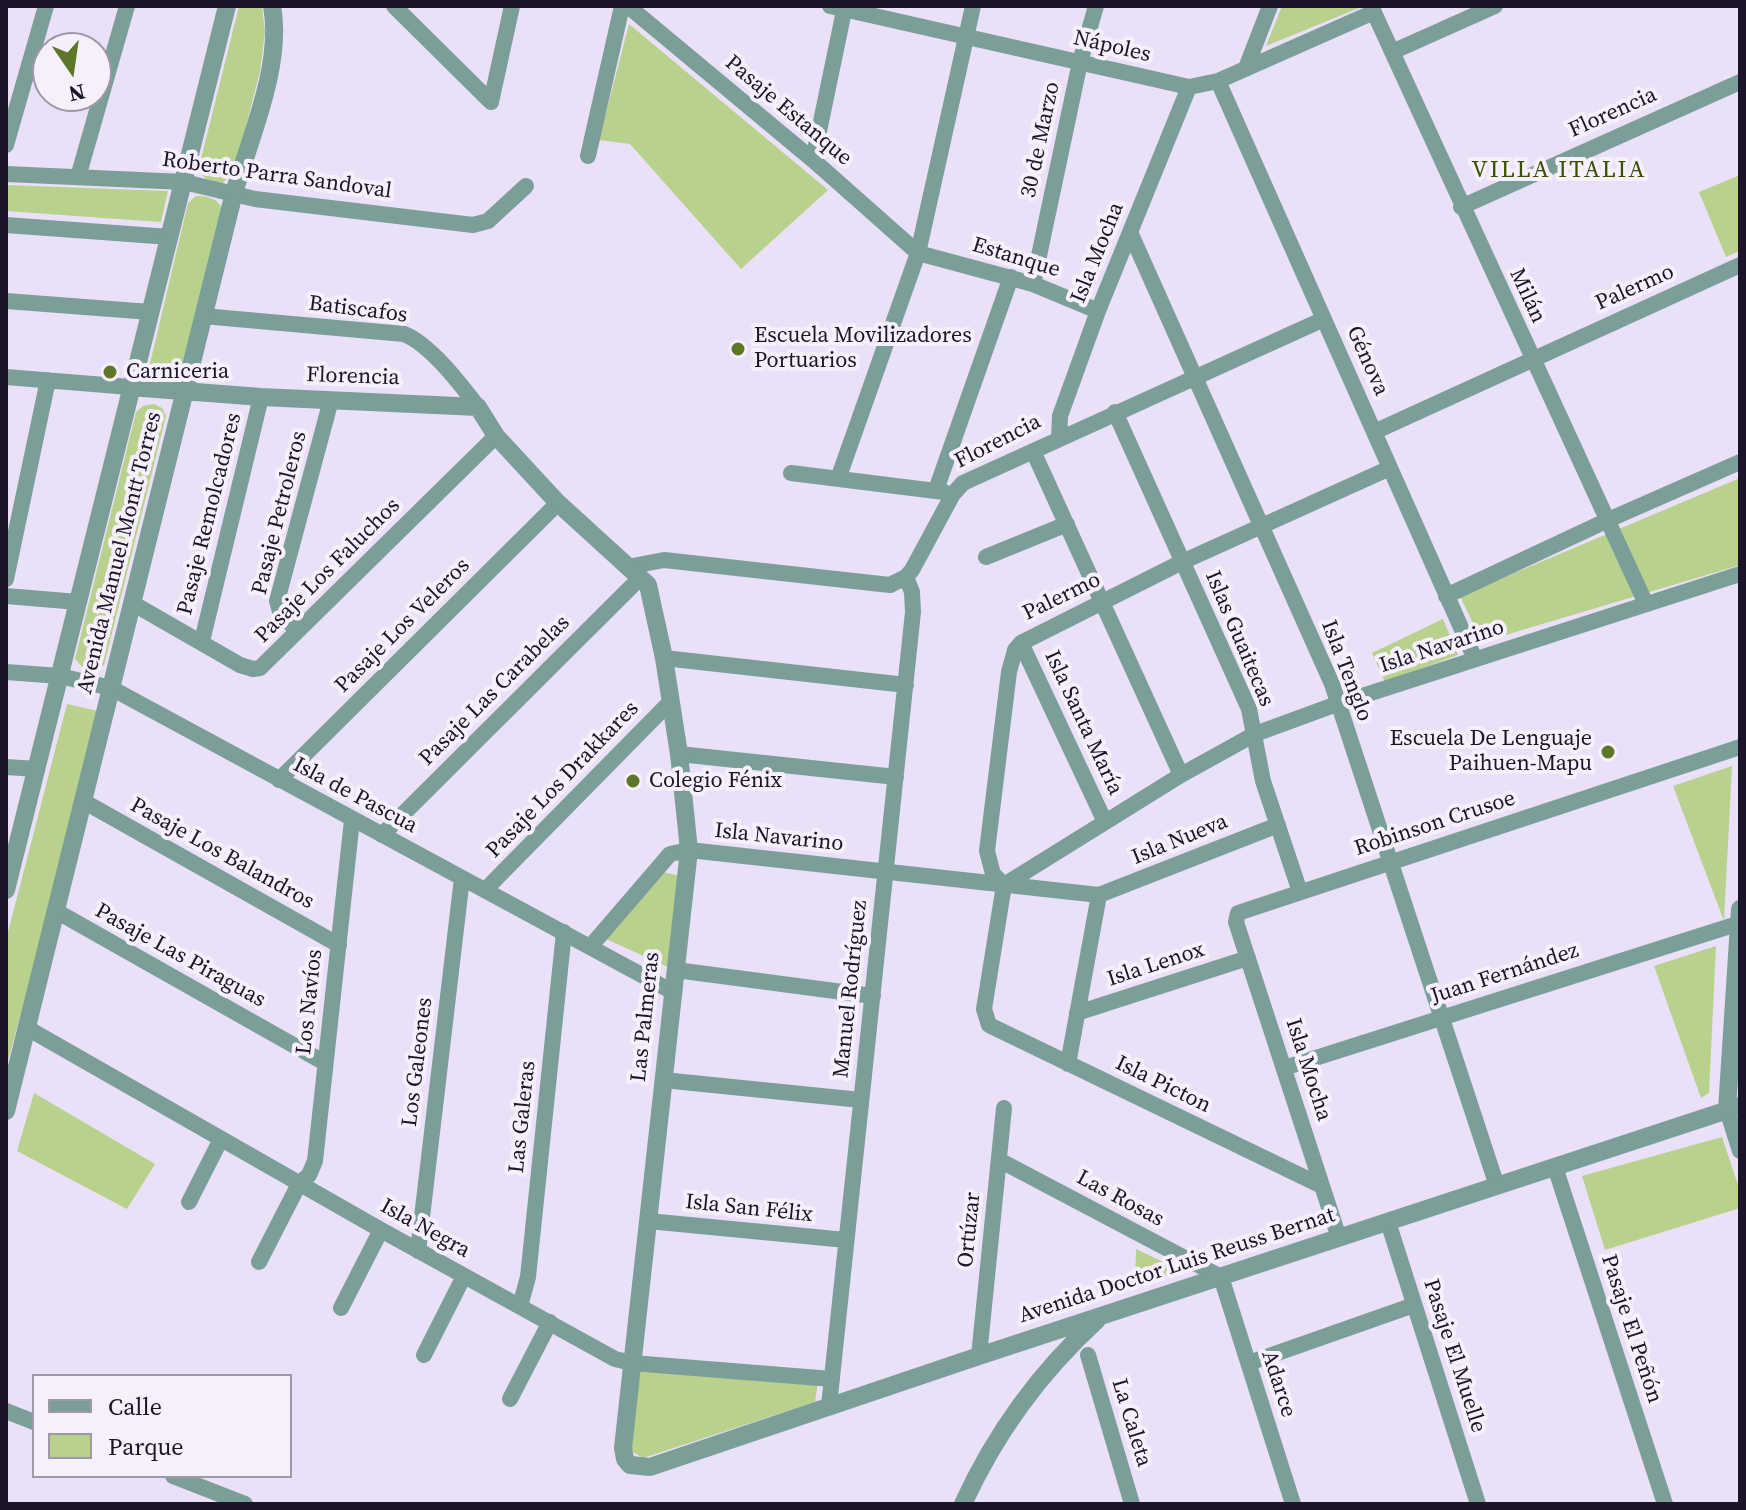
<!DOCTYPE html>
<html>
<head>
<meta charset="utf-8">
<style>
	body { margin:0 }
	#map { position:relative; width:1746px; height:1510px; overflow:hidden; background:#eae0f8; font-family:"Source Serif 4",serif }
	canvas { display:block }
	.frame { position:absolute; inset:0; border:8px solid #1e1429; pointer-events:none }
	.legend { position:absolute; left:32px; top:1374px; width:260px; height:104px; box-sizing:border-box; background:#f5f0fc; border:2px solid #9f98a8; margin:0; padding:10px 14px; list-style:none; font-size:24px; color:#1e1429 }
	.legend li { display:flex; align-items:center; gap:16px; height:40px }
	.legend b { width:40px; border:2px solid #9f98a8 }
	.north { position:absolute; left:32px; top:32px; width:80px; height:80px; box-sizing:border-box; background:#f5f0fc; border:2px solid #9f98a8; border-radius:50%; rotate:167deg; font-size:22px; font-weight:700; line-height:32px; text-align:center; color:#1e1429 }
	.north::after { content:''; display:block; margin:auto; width:28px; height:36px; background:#5d7628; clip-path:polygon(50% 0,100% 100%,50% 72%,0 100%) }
</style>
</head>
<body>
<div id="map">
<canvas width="1746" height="1510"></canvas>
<div class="frame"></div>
<ul class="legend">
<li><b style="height:10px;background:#7c9e99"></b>Calle</li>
<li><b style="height:22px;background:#b8d18d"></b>Parque</li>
</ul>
<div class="north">N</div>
</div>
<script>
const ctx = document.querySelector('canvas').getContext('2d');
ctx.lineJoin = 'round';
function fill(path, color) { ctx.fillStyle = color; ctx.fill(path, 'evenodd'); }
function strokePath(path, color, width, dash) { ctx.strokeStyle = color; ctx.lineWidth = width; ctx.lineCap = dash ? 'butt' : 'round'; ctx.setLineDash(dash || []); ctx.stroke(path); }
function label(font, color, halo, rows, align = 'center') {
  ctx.font = font + ' "Source Serif 4",serif'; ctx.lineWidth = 8; ctx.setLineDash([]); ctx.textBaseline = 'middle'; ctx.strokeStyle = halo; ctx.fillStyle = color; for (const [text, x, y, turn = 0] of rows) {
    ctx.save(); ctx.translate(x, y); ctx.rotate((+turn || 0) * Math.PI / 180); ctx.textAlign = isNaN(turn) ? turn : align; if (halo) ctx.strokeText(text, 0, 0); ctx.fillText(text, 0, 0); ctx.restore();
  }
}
const green = new Path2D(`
	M239 6H262L265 32 260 71 235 170 223 183C210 181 203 181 199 167Z
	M1282 6H1364L1266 46Z
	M629 24 828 190 741 269 630 144 599 140Z
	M1740 175V251L1726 257 1699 192Z
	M6 185 168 191 161 222 6 211Z
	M196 196C209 196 216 198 223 209L180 380 173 386 152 383 147 376 188 203Z
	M154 404 162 408 166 416 104 665 97 670H85L75 659 136 412 143 406Z
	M1740 478V565L1482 642 1460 596Z
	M1443 619 1458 655 1385 682 1372 653Z
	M67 704 98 711 52 901 6 1068V940Z
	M1732 766 1724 921 1673 786Z
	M663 872 680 876 670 968 604 938Z
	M1716 946 1709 1093 1701 1098 1654 966Z
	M34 1093 155 1164 127 1209 17 1151Z
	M1722 1137 1740 1191V1208L1605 1250 1582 1176Z
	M1136 1249 1182 1271 1135 1284Z
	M640 1368 818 1382 815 1402 643 1458 633 1452 631 1448Z`);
const minor = new Path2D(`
	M394 6 491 102
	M628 6 813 160 918 253 1033 284 1098 311
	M830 6 1189 87 1218 81 1374 12
	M1371 6 1646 604
	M1392 52 1495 6
	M1246 68 1270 6
	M1218 81 1475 659
	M491 102 512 6
	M6 145 46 6
	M588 156 622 6
	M813 160 845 6
	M6 174 184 182 255 199 473 225 488 221 526 186
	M78 177 127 6
	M1461 207 1740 82
	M6 225 170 237
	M1130 232 1332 684 1497 1186
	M1033 284 1080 62 1096 6
	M6 301 150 312
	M203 316 404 334C430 344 461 385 478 407
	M6 377 130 387
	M1115 412 1249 709 1263 781 1300 892
	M1374 432 1740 265
	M1059 439 1060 416 1098 311 1189 87
	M1033 451 1181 775
	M791 473 944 492
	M838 479 918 253 973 6
	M936 490 1011 277
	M986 557 1067 524
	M627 567 664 560 890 585 906 577 912 570 953 494 963 483 1324 319
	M6 579 48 380
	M6 596 78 602
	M1446 596 1608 520 1740 462
	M132 603 240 665 253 669 260 668 496 436
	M297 631 280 612 277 601 331 400
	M202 641 261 397
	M1021 643 1105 822
	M664 658 906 685
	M6 672 60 676 111 688 673 992
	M679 754 896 777
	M6 767 37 769
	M279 780 558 503
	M83 801 339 945
	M382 835 640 578
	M1004 885 1181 775 1255 734 1337 704 1740 574
	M1004 885 993 874 987 851 1009 672 1015 650 1021 643 1182 562 1390 468
	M1004 885 984 1009 989 1025 1322 1186
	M486 889 671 701
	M56 911 325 1063
	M590 947 670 854 689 850 1099 895 1278 825
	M676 970 873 996
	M1077 1013 1248 958
	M27 1028 381 1230 615 1359 632 1363 832 1379
	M1068 1064 1099 895
	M1284 1068 1740 923
	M663 1080 861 1100
	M1727 1110 1740 1151
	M999 1160 1221 1277 1293 1504
	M1555 1167 1665 1504
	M189 1202 221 1139
	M648 1221 846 1240
	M1388 1222 1478 1504
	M1339 1238 1236 922 1238 913 1740 747
	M418 1251 462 878
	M259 1262 299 1184 309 1175 315 1161 352 820
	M520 1306 528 1277 564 932
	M341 1308 381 1230
	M424 1355 464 1276
	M1088 1355 1132 1504
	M979 1356 1004 1108
	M1249 1363 1414 1305
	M510 1399 550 1322
	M829 1406 913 612 912 592 906 577
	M6 1411 34 1422
	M173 1476 245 1504`);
const tertiary = new Path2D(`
	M130 387 261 397 478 407 496 436 558 503 648 585 664 658 679 754 689 850 623 1448 625 1459 630 1465 650 1467 979 1356 1740 1106
	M6 890 227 6
	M1727 1110 1740 909
	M6 1111 234 193C250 138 283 64 272 6
	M963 1504C995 1434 1040 1372 1097 1320`);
const markers = [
	[738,349,8,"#5d7628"],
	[110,372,8,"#5d7628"],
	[1608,752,8,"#5d7628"],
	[633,781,8,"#5d7628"]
];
const streetNames = [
	["Nápoles",1112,47,13],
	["Pasaje Estanque",788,111,40],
	["Florencia",1613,113,-24],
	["30 de Marzo",1041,140,-78],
	["Roberto Parra Sandoval",277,176,8],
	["Isla Mocha",1098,253,-68],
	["Estanque",1016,258,17],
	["Palermo",1635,288,-24],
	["Milán",1527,296,65],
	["Batiscafos",358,310,7],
	["Génova",1367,361,66],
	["Florencia",353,377,2],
	["Florencia",998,442,-27],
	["Pasaje Petroleros",280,513,-76],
	["Pasaje Remolcadores",210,514,-76],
	["Avenida Manuel Montt Torres",120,553,-76],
	["Pasaje Los Faluchos",328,571,-45],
	["Palermo",1062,597,-26],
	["Pasaje Los Veleros",403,626,-45],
	["Islas Guaitecas",1239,639,67],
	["Isla Navarino",1442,647,-18],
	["Isla Tenglo",1346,671,69],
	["Pasaje Las Carabelas",495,691,-45],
	["Isla Santa María",1083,723,65],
	["Pasaje Los Drakkares",563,780,-46],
	["Isla de Pascua",355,796,28],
	["Robinson Crusoe",1435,824,-18],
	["Isla Navarino",779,838,6],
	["Isla Nueva",1180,840,-22],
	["Pasaje Los Balandros",222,854,29],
	["Pasaje Las Piraguas",180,956,29],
	["Isla Lenox",1156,965,-18],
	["Juan Fernández",1505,974,-18],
	["Manuel Rodríguez",851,989,-84],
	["Los Navíos",310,1002,-84],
	["Las Palmeras",646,1017,-84],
	["Los Galeones",418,1062,-83],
	["Isla Mocha",1308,1070,72],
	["Isla Picton",1163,1085,26],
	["Las Galeras",523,1117,-84],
	["Las Rosas",1120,1199,28],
	["Isla San Félix",749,1209,6],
	["Isla Negra",425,1229,29],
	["Ortúzar",970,1230,-84],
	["Avenida Doctor Luis Reuss Bernat",1177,1266,-18],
	["Pasaje El Peñón",1631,1329,72],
	["Pasaje El Muelle",1454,1356,72],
	["Adarce",1278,1384,72],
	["La Caleta",1131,1423,73]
];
const poiNames = [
	["Escuela Movilizadores",754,336],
	["Portuarios",754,361],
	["Carniceria",126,372],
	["Escuela De Lenguaje",1592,739,"right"],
	["Paihuen-Mapu",1592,764,"right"],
	["Colegio Fénix",649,781]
];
const neighbourhoodNames = [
	["VILLA ITALIA",1559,171]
];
fill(green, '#b8d18d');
strokePath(minor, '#7c9e99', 16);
strokePath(tertiary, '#7c9e99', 18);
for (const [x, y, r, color] of markers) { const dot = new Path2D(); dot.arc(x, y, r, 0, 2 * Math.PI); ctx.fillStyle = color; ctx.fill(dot); strokePath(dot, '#f5f0fc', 3); }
label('22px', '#1e1429', '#f5f0fc', streetNames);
label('22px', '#1e1429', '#f5f0fc', poiNames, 'left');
ctx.letterSpacing = '2px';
label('24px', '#3b5001', '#f5f0fc', neighbourhoodNames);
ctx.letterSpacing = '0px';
</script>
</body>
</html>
